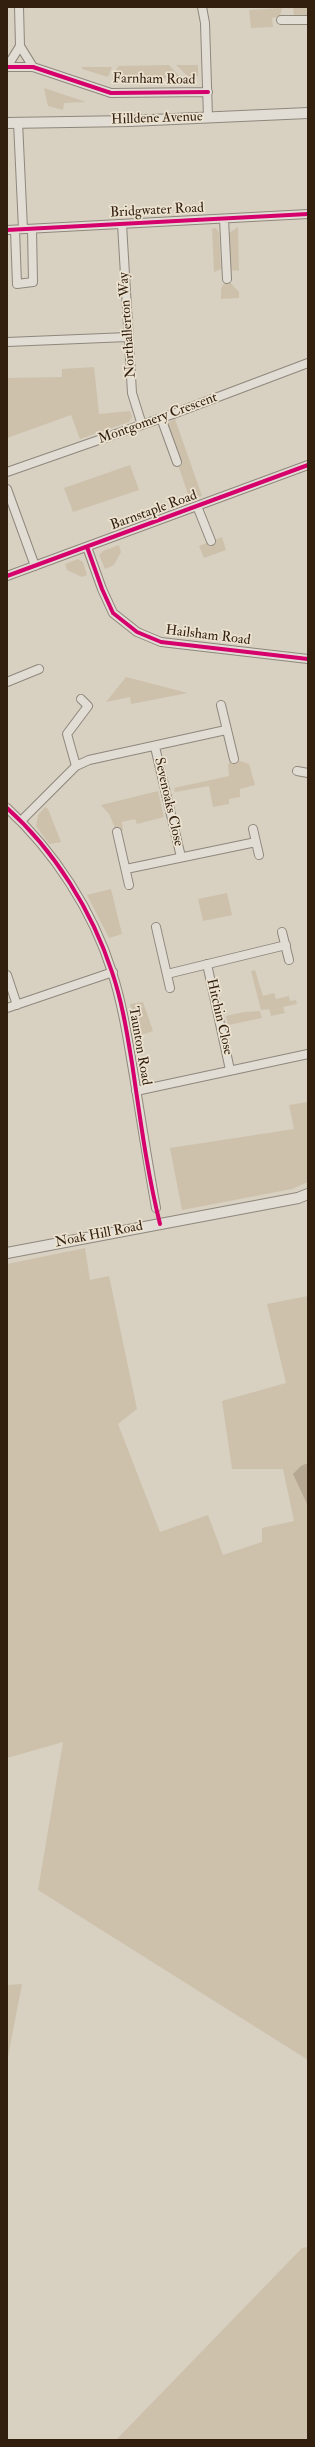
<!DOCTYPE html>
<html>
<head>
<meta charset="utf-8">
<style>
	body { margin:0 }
	#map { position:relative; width:315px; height:2447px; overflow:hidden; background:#d8d0c1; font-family:"IM FELL Double Pica",serif }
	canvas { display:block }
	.frame { position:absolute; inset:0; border:8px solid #321f0e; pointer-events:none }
</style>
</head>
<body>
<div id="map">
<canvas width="315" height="2447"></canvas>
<div class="frame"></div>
</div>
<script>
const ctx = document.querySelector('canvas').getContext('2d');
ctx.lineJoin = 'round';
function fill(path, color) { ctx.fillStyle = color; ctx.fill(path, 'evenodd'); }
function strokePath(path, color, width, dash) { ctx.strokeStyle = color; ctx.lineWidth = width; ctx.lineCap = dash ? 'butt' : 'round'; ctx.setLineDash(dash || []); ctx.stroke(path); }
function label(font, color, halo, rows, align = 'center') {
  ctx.font = font + ' "IM FELL Double Pica",serif'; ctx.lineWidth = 3.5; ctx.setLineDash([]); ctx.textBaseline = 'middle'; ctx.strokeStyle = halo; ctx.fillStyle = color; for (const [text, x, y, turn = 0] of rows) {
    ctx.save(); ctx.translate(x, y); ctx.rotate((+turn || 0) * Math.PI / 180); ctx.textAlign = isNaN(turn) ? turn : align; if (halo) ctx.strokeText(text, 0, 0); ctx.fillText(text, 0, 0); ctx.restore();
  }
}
const green = new Path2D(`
	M293 7H308V15L294 16Z
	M282 8 280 16 272 18 273 27 251 28 249 10Z
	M169 65 181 78 112 79 118 66Z
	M176 65H198V76L190 78Z
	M82 67H112L108 77 82 69Z
	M44 88 86 102 64 103 63 110 48 106Z
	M238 227 239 271 231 270 229 233Z
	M216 228 219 233 221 269 214 272 212 229Z
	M227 279 239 292V298L221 299V288Z
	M94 367 99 414 130 411 132 417 129 422 80 439 71 415 7 438V378L62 377V369Z
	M175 419 202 496 190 500 177 462 167 423Z
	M130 465 139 490 73 512 64 488Z
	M222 537 226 550 204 558 199 546Z
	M119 545 121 552 114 565 105 569 99 555 103 551Z
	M78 559 83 562 87 575 82 577 67 570 65 564Z
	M126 677 188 693 131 704 130 697 106 702Z
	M234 759 249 764 255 785 240 789V797L229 799V804L213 807 209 786 175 792 174 788 229 776 228 764Z
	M158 791 164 817 137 824 135 819 122 822 123 830 117 832 109 814 101 805Z
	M45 807 48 809 61 842 49 844 36 826 38 815Z
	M111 889 122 934 109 938 87 895Z
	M227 893 232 915 203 921 198 899Z
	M255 970 263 996 274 993 276 999 289 996 290 1001 296 1000 297 1004 283 1007 285 1013 271 1016 269 1009 261 1010 251 971Z
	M143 1002 153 1031 138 1036 130 1004Z
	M260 1011 262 1018 228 1025 226 1016 244 1012Z
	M308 1102V1182L292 1189 182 1210 170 1148 294 1129 289 1105Z
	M85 1248 90 1280 109 1276 137 1409 118 1424 160 1532 208 1515 223 1555 262 1542V1528L294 1521 283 1469H232L222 1401 286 1383 267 1304 308 1296V2060L38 1890 63 1742 7 1758V1264Z
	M22 1984 7 2062V1985Z
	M308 2247V2440H116L302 2248Z`);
const water = new Path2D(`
	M308 1463V1506L293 1474 301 1466Z`);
const minor = new Path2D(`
	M202 7 205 23 208 117
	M281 20H308
	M20 46 33 67
	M7 67H33L111 93 208 92
	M7 67 20 46 19 7
	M18 122 23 229
	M224 219 227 279
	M122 224 132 393 142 425
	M7 230 308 214
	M15 230 17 284 33 282 32 229
	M7 342 128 337
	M161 418 177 462
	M7 472 173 414 308 363
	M7 489 35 566
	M197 506 211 541
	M87 547 102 589 113 613 137 632 161 642 308 659
	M7 576 308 465
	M7 682 39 669
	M221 705 234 759
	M155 747 181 857
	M76 766 67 734 88 706 81 699
	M297 771 308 773
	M7 808C54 851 93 911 112 972 123 1006 128 1041 134 1076 141 1120 148 1164 156 1208
	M21 821 76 766 89 760 226 730
	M253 829 259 855
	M117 832 129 885
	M126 869 256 842
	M156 927 170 988
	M282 932 289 960
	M207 964 230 1070
	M167 974 286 945
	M7 975 17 1005
	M7 1008 113 972
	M136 1091 308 1054`);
const tertiary = new Path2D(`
	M7 123 130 121 308 113
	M7 1253 298 1198 308 1194`);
const cycleway = new Path2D(`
	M7 67H33L111 93 208 92
	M7 230 308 214
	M87 547 102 589 113 613 137 632 161 642 308 659
	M7 576 308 465
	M7 808C55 851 92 911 112 972 122 1001 127 1033 132 1063 140 1117 147 1172 160 1224`);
const streetNames = [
	["Farnham Road",154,80,1],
	["Hilldene Avenue",157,119,-2],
	["Bridgwater Road",157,211,-3],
	["Northallerton Way",128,325,-94],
	["Montgomery Crescent",158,419,-20],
	["Barnstaple Road",154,511,-20],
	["Hailsham Road",208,636,7],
	["Sevenoaks Close",168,802,77],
	["Hitchin Close",219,1017,77],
	["Taunton Road",139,1046,80],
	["Noak Hill Road",99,1235,-11]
];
fill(green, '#cdc1ac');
fill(water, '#b5a792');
strokePath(minor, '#8e877c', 10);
strokePath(tertiary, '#8e877c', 12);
strokePath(minor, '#e1ddd5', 8);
strokePath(tertiary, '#e1ddd5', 10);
strokePath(cycleway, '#d6006c', 4);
label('14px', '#321f0e', '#ece2d0', streetNames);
</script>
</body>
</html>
